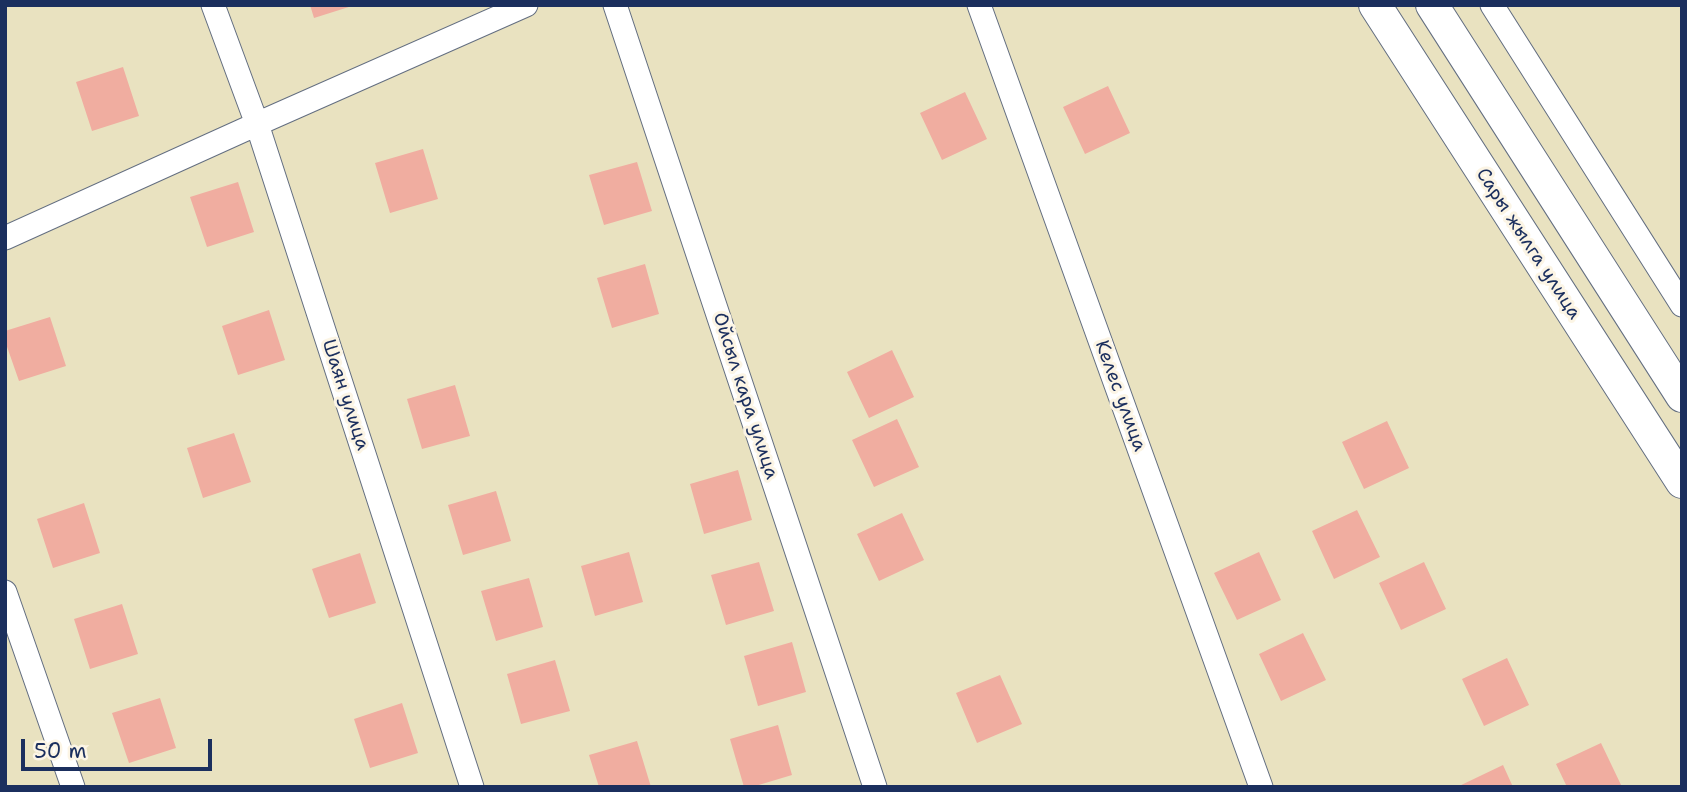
<!DOCTYPE html>
<html>
<head>
<meta charset="utf-8">
<style>
	body { margin:0 }
	#map { position:relative; width:1687px; height:792px; overflow:hidden; background:#e9e2c0; font-family:"Shantell Sans",sans-serif }
	canvas { display:block }
	.frame { position:absolute; inset:0; border:7px solid #1b2f5e; pointer-events:none }
	.scale { position:absolute; left:21px; top:739px; width:191px; height:32px; box-sizing:border-box; border:4px solid #1b2f5e; border-top:0; padding-left:9px; font-size:21px; line-height:24px; white-space:nowrap; color:#1b2f5e; -webkit-text-stroke:5px #fcf5e5; paint-order:stroke }
</style>
</head>
<body>
<div id="map">
<canvas width="1687" height="792"></canvas>
<div class="frame"></div>
<div class="scale">50 m</div>
</div>
<script>
const ctx = document.querySelector('canvas').getContext('2d');
ctx.lineJoin = 'round';
function fill(path, color) { ctx.fillStyle = color; ctx.fill(path, 'evenodd'); }
function strokePath(path, color, width, dash) { ctx.strokeStyle = color; ctx.lineWidth = width; ctx.lineCap = dash ? 'butt' : 'round'; ctx.setLineDash(dash || []); ctx.stroke(path); }
function label(font, color, halo, rows, align = 'center') {
  ctx.font = font + ' "Shantell Sans",sans-serif'; ctx.lineWidth = 6; ctx.setLineDash([]); ctx.textBaseline = 'middle'; ctx.strokeStyle = halo; ctx.fillStyle = color; for (const [text, x, y, turn = 0] of rows) {
    ctx.save(); ctx.translate(x, y); ctx.rotate((+turn || 0) * Math.PI / 180); ctx.textAlign = isNaN(turn) ? turn : align; if (halo) ctx.strokeText(text, 0, 0); ctx.fillText(text, 0, 0); ctx.restore();
  }
}
const building = new Path2D(`
	M310 5H352V6L314 18Z
	M123 67 139 116 92 131 76 82Z
	M1108 86 1130 133 1085 154 1063 107Z
	M965 92 987 139 942 160 920 113Z
	M423 149 438 199 390 213 375 163Z
	M637 162 652 211 604 225 589 175Z
	M238 182 254 232 207 247 190 197Z
	M645 264 659 314 612 328 597 278Z
	M269 310 285 360 238 375 222 326Z
	M50 317 66 366 19 381 5 341V331Z
	M892 350 914 397 869 418 847 372Z
	M455 385 470 436 422 449 407 399Z
	M897 419 919 467 874 487 852 440Z
	M1387 421 1409 468 1364 489 1342 442Z
	M234 433 251 482 203 498 187 448Z
	M738 470 752 520 704 534 690 484Z
	M496 491 511 541 463 555 448 505Z
	M84 503 100 553 53 568 37 519Z
	M1357 510 1380 557 1334 579 1312 531Z
	M902 513 924 560 879 581 857 534Z
	M629 552 643 602 595 616 581 566Z
	M1259 552 1281 600 1237 620 1214 573Z
	M360 553 376 603 329 618 312 569Z
	M759 562 774 611 726 625 711 575Z
	M1424 562 1446 609 1401 630 1379 583Z
	M529 578 543 627 496 641 481 591Z
	M122 604 138 654 90 669 74 619Z
	M1303 633 1326 680 1281 701 1259 654Z
	M792 642 806 692 758 706 744 656Z
	M1507 658 1529 705 1484 726 1462 679Z
	M555 660 570 711 521 724 507 674Z
	M1000 675 1022 724 977 743 956 693Z
	M160 698 176 748 129 763 112 713Z
	M402 703 418 753 370 768 354 719Z
	M778 725 792 775 752 787H744L730 739Z
	M637 741 651 787H599L589 755Z
	M1601 743 1622 787H1567L1556 764Z
	M1503 765 1513 787H1457Z`);
const minor = new Path2D(`
	M213 5 257 124 472 787
	M615 5 875 787
	M979 5 1261 787
	M1492 5 1682 305
	M5 238 257 124 526 5
	M5 592 73 787`);
const secondary = new Path2D(`
	M1375 5 1682 482
	M1432 5 1682 396`);
const streetNames = [
	["Сары жылга улица",1528,244,57],
	["Шаян улица",345,395,72],
	["Ойсыл кара улица",745,396,72],
	["Келес улица",1120,396,70]
];
fill(building, '#f0ada0');
strokePath(minor, '#636e80', 25);
strokePath(secondary, '#636e80', 34);
strokePath(minor, '#fff', 23);
strokePath(secondary, '#fff', 32);
label('19px', '#1b2f5e', '#fcf5e5', streetNames);
</script>
</body>
</html>
